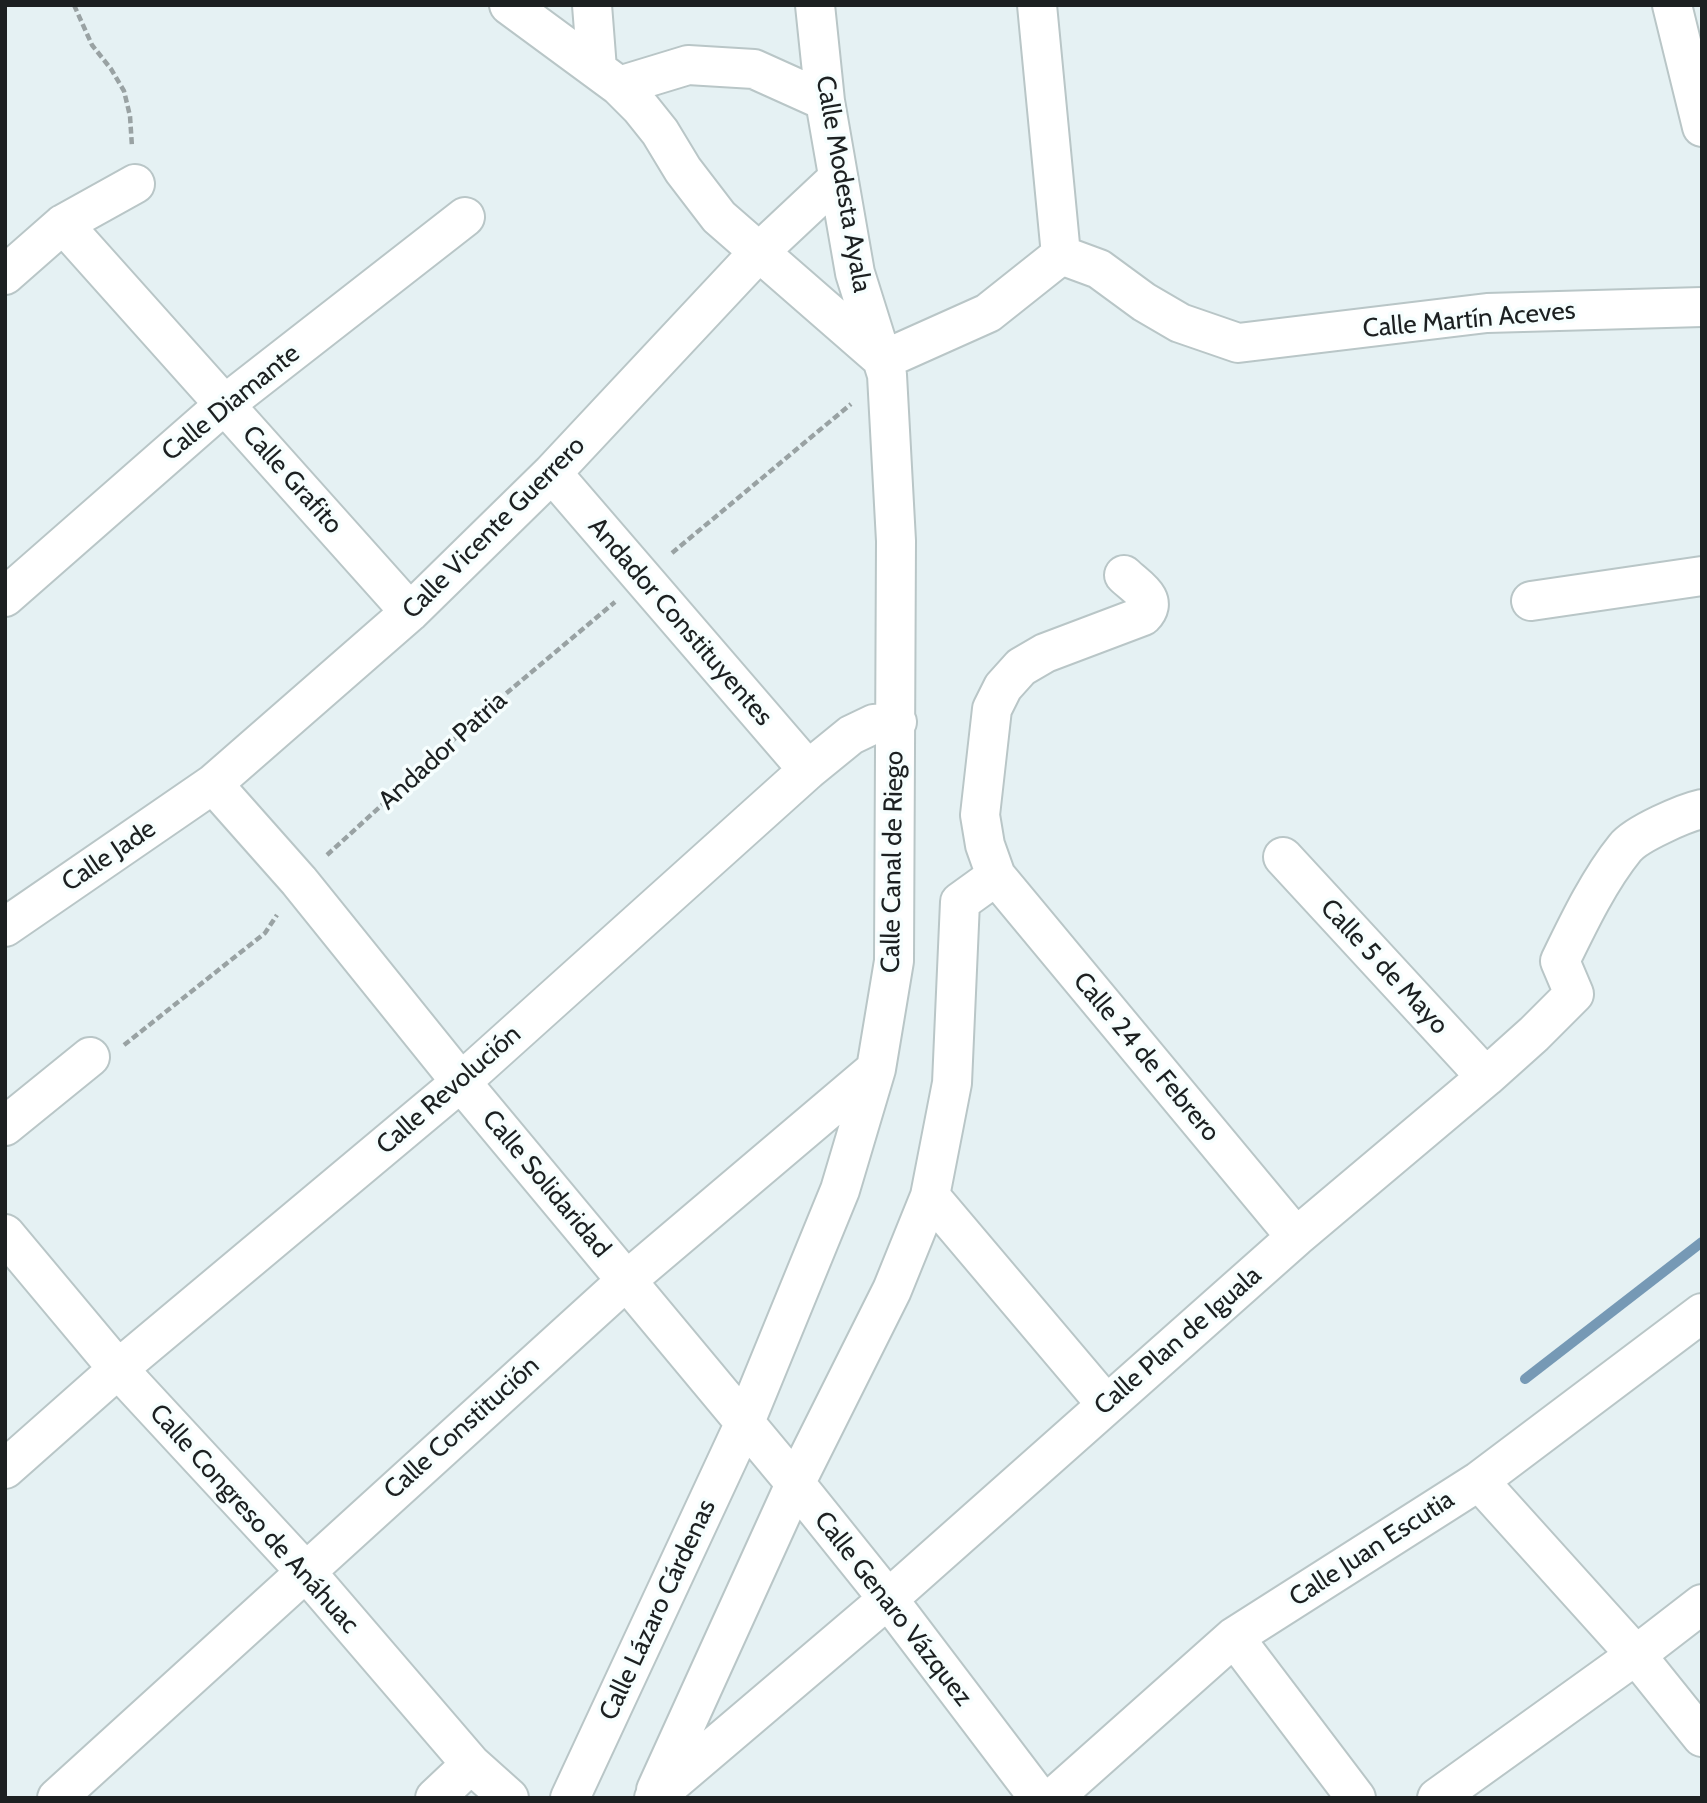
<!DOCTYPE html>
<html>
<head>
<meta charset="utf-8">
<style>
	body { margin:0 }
	#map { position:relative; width:1707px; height:1803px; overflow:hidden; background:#e5f1f3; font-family:Cabin,sans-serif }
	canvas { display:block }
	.frame { position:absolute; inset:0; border:7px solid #1c2021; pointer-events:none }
</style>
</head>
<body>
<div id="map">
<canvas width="1707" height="1803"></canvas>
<div class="frame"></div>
</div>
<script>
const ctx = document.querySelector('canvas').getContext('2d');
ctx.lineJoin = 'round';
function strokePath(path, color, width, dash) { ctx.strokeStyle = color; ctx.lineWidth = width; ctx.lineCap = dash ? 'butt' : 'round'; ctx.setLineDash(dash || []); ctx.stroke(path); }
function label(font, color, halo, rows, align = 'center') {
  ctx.font = font + ' Cabin,sans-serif'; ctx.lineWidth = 7; ctx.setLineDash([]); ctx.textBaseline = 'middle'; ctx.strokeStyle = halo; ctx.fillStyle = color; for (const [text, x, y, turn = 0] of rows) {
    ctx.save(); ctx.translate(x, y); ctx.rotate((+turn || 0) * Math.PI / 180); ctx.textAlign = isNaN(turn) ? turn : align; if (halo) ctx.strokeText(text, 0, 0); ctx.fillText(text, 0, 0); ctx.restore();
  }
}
const stream = new Path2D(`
	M1525 1379 1702 1242`);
const path = new Path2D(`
	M74 5 92 45 111 69 124 91 130 116 132 147
	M672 553 851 404
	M327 855 484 712 615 602
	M124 1045 265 933 277 915`);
const minor = new Path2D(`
	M509 5 619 86 640 107 660 132 683 170 719 217 883 360
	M592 5 597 69
	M1037 5 1061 255
	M1672 5 1702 127
	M619 86 688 65 754 69 825 101
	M63 224 410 612
	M5 275 63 224 135 184
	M883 360 988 313 1061 255 1099 269 1144 302 1180 323 1238 343 1487 313 1702 307
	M552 473 808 770
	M1124 575C1136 587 1160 599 1143 616L1045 653 1021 667 1003 687 992 709 980 815 985 845 996 876 1296 1237
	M5 597 224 405 465 217
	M1531 601 1702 576
	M213 784 299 881 461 1082 790 1477 888 1599 1039 1798
	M1283 857 1486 1077
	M5 927 213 784 410 612 552 473 758 253 838 178
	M5 1126 90 1057
	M930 1196 1106 1404
	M5 1234 118 1369 306 1572 471 1764 509 1798
	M5 1469 118 1369 461 1082 808 770 851 735 874 724 897 722
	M1479 1481 1636 1655 1702 1737
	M1234 1637 1356 1798
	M656 1790 795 1484 892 1290 930 1196 952 1083 960 902 996 876
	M57 1798 627 1280 876 1069
	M435 1798 471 1764
	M570 1798 745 1422 840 1190 876 1069 894 961 896 541 887 375 855 273 825 101 815 5
	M654 1798 888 1599 1296 1237 1486 1077 1534 1034 1574 994 1560 961C1578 924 1599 880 1625 848 1636 834 1684 813 1702 809
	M1053 1798 1234 1637 1479 1481 1702 1313
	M1437 1798 1636 1655 1702 1604`);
const streetNames = [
	["Calle Modesta Ayala",843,184,80],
	["Calle Martín Aceves",1469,320,-5],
	["Calle Diamante",231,403,-39],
	["Calle Grafito",292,480,48],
	["Calle Vicente Guerrero",494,528,-45],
	["Andador Constituyentes",680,622,49],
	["Andador Patria",443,751,-42],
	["Calle Jade",109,856,-34],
	["Calle Canal de Riego",893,862,-89],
	["Calle 5 de Mayo",1384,967,47],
	["Calle 24 de Febrero",1146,1057,50],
	["Calle Revolución",449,1090,-41],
	["Calle Solidaridad",546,1184,50],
	["Calle Plan de Iguala",1178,1341,-41],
	["Calle Constitución",462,1428,-42],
	["Calle Congreso de Anáhuac",254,1519,48],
	["Calle Juan Escutia",1372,1549,-33],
	["Calle Genaro Vázquez",893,1609,52],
	["Calle Lázaro Cárdenas",658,1610,-65]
];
strokePath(stream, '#7699b5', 10);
strokePath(minor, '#b9c6c7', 42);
strokePath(path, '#99a2a3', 4.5, [7, 3.5]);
strokePath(minor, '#fff', 38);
label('26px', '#1c2021', '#f6fefe', streetNames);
</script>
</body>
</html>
